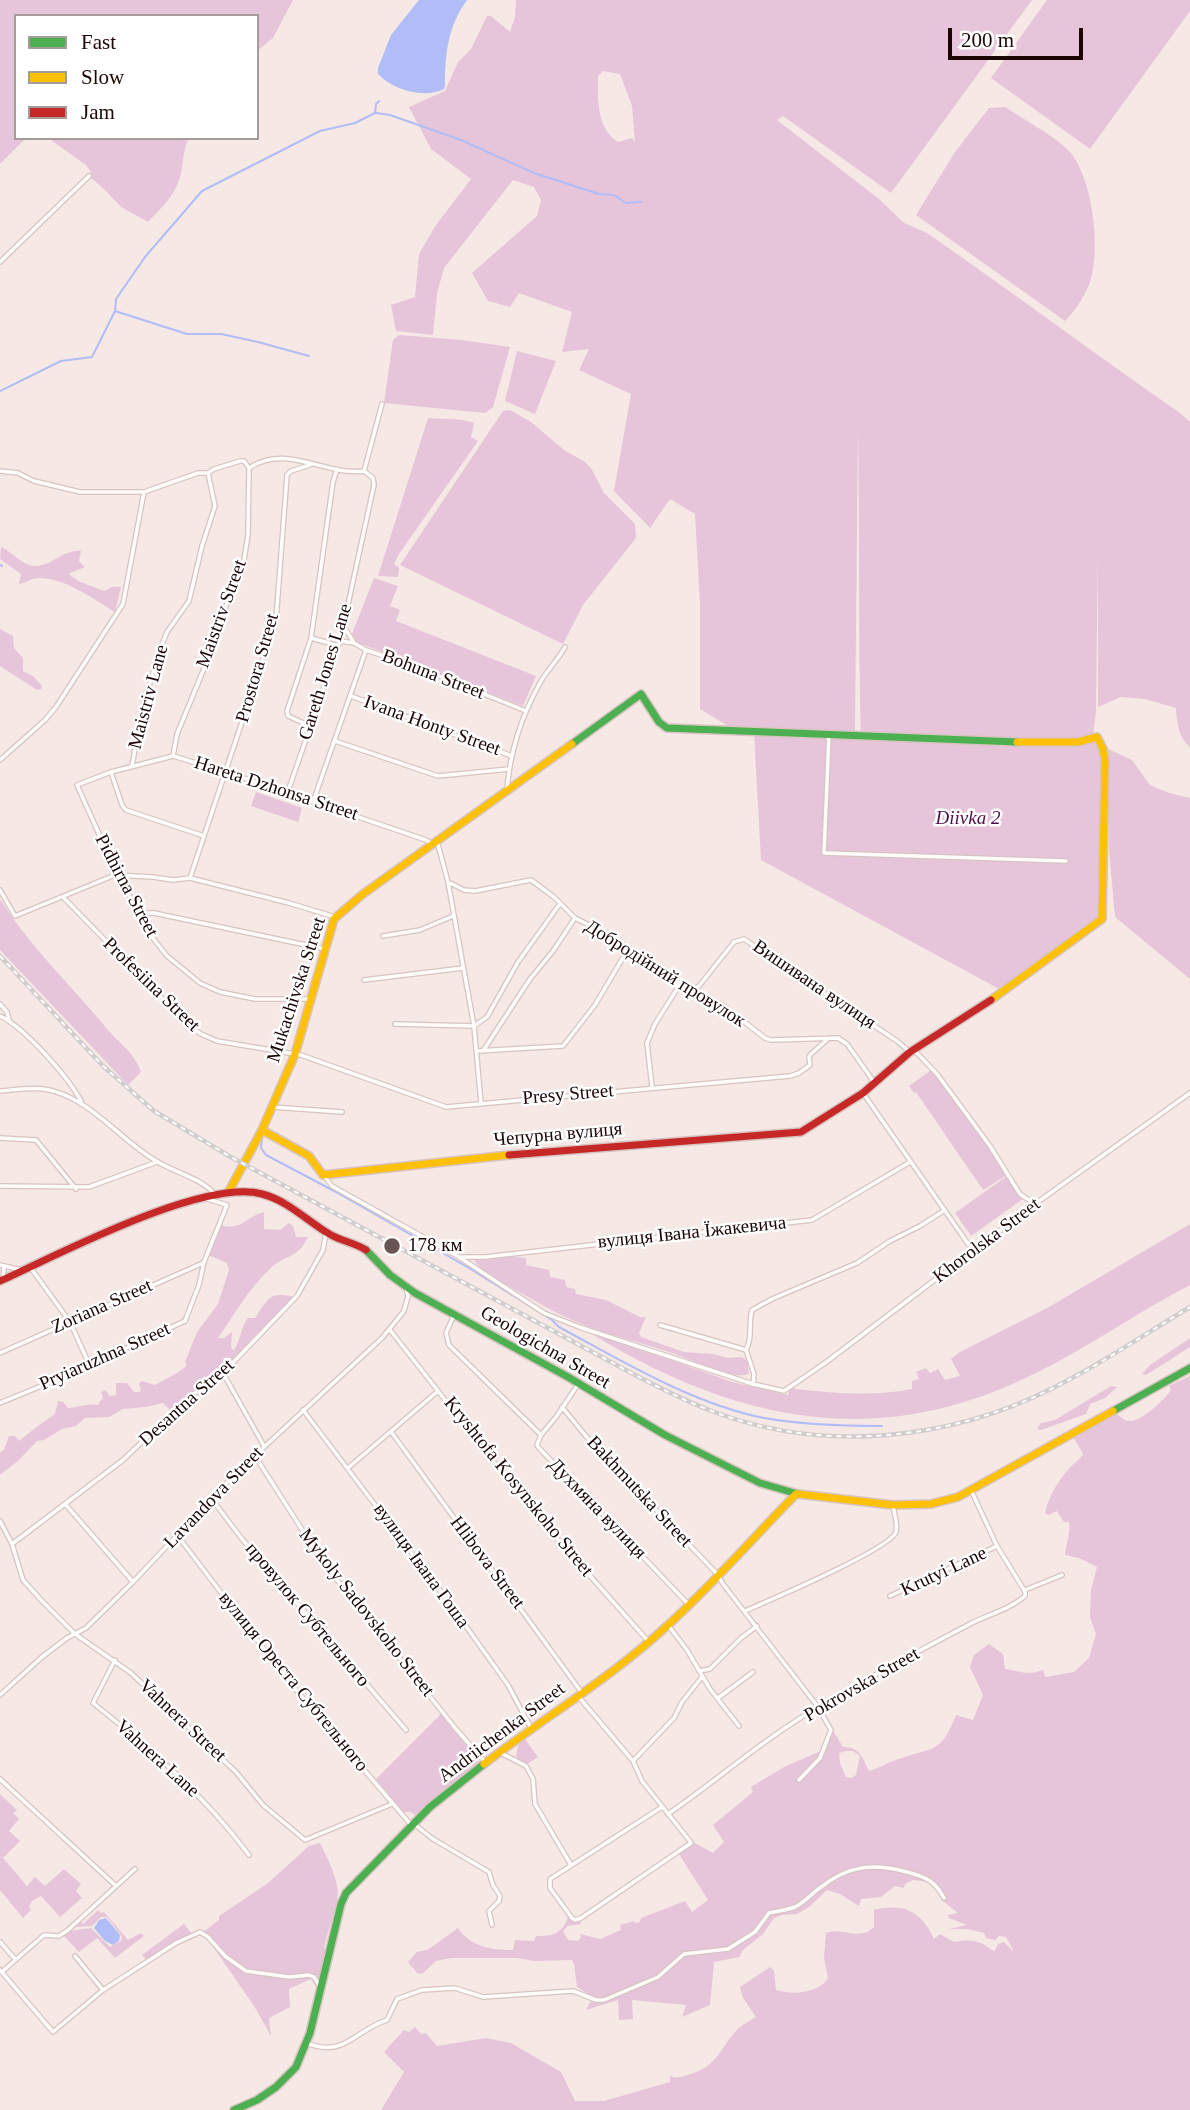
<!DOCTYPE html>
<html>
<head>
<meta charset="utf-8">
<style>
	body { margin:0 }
	#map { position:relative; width:1190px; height:2110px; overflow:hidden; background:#f6e8e5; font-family:"Times New Roman",serif }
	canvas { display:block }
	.legend { position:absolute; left:14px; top:14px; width:245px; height:126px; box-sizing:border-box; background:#fff; border:2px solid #a49b9b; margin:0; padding:9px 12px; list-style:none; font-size:21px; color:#1b0604 }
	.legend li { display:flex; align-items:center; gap:14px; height:35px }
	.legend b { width:35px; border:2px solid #a49b9b }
	.scale { position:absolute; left:948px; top:28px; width:135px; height:32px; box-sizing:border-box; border:4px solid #1b0604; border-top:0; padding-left:9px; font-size:21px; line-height:24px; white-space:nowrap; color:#1b0604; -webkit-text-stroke:5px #fff; paint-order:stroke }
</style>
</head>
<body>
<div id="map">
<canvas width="1190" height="2110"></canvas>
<ul class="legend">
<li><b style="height:9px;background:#4caf50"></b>Fast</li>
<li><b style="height:9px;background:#ffc107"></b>Slow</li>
<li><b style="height:9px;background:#c62828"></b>Jam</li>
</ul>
<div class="scale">200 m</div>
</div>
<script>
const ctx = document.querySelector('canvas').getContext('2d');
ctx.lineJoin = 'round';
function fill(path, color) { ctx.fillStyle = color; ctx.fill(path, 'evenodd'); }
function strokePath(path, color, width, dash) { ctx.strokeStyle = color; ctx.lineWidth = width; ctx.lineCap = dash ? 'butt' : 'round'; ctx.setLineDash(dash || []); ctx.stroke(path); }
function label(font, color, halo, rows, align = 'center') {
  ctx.font = font + ' "Times New Roman",serif'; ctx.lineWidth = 5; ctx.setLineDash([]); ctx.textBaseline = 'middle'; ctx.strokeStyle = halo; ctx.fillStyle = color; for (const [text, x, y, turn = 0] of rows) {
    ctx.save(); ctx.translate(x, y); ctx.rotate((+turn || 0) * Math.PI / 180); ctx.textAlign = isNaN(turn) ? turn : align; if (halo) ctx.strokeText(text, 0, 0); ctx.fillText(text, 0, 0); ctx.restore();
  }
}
const green = new Path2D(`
	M0 0H293L273 38 257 51V16H16V138H26L0 164Z
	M516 0H1032L891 193 783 116 777 120 879 199 904 223 927 233C1012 292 1095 354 1180 413L1190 422V747C1178 737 1177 723 1176 708L1145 699 1121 697 1098 707V549L1096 711 1093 736 1101 746 1103 760 1101 915 1096 923 1001 990 761 860 754 733 861 737C858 635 860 533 858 431L855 731 728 726 700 709V604L695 514 670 499 650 528 614 491 631 394 579 370 589 349 562 352 572 312 519 293 510 307 488 301 472 273 537 216 541 200 534 187 513 180 444 268 437 293 433 335 396 331 391 305 415 297 419 254 436 225 471 179 431 149 409 107 445 91 458 62 471 49 487 16H491L510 32 515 17ZM603 71 620 74 632 106 635 142 632 138 618 142C596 128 598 99 598 76Z
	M1047 0H1190V11L1090 149 991 78Z
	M1005 107C1026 121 1050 133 1068 150 1093 175 1102 253 1089 285 1083 298 1076 310 1065 321L916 215 955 152 989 108Z
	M48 138H189C182 151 184 164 180 177 175 196 161 208 148 222L121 207 106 191 90 177 91 172 86 165Z
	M399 335 462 340 510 347 493 407 485 413 384 403 393 340Z
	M517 351 556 361 535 414 505 401Z
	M510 410 531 422 564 450 585 462 591 468 604 493 635 524 636 538 583 605 563 644 400 565 503 411Z
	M428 418C444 420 459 417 474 423L471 437 478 441 399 554 394 564 399 568 398 577 378 576Z
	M1 547C11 551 18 561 29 565 48 571 63 548 81 551L79 561 85 567 70 573V575L78 581 104 591 112 587H121L115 612C93 599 66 578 39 578 31 578 26 583 19 584L21 574 0 559Z
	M374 578 398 586 390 606 400 610 396 621 536 676 523 706 356 642 352 634Z
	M0 629 13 636 14 648 23 658V671L33 676 42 686 41 689 37 690 0 666Z
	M1106 748 1132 760 1150 785 1169 793 1190 798V979L1115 917 1109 850V758Z
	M256 792 302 808 298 822 251 806Z
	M0 899C30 947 72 986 108 1030 122 1046 133 1051 141 1072L128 1085 0 950Z
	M931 1070 989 1147 1007 1175 983 1190 916 1092 914 1093 909 1086Z
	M1007 1176 1023 1199 971 1236 955 1213Z
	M264 1212V1229L280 1230 289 1223 293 1226 296 1237H308C298 1259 284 1255 271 1268 249 1288 234 1315 218 1338H224L232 1332 231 1348 234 1350C241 1340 241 1326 248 1318H255C268 1299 269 1291 294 1297L262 1331C252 1335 250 1343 243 1351 222 1374 194 1389 172 1412L163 1403 146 1407 123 1409 109 1417 85 1418 76 1426 62 1429 44 1440 37 1441 18 1461 0 1475V1452L4 1450 9 1436H15L19 1441C31 1431 43 1422 55 1414L58 1401 63 1402 68 1408C80 1407 86 1403 98 1405L103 1397 101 1392 105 1390 110 1396 116 1395V1383H127L134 1392H138L141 1391 139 1383 142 1381 155 1385C164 1380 181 1372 187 1365L185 1362 197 1332 218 1304 229 1270 227 1263 208 1255 220 1225C243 1231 243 1218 264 1212Z
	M1190 1224V1285C1138 1312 1090 1346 1038 1372 879 1453 736 1422 590 1333L605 1336 732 1382 788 1395 790 1388 794 1385 795 1389C835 1393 872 1397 912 1389V1381L919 1379 916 1372 926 1368 930 1373 938 1369 945 1380 960 1376 951 1359 960 1352 1049 1307Z
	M506 1256 526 1258V1265L549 1270 550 1277 565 1280 566 1287 575 1289 576 1294 606 1300 640 1317H646L639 1333 641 1337 684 1352 713 1354 728 1358 742 1357 747 1361 749 1374C732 1381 690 1359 672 1353 646 1344 620 1338 594 1329 563 1318 535 1301 507 1285 497 1280 478 1271 474 1259Z
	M1190 1338V1347C1174 1357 1161 1366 1146 1375L1142 1374 1150 1365Z
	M1190 1376V2110H381L404 2072 384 2052 404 2030 409 2032 415 2027 421 2034 426 2033 437 2046 486 2038 511 2043 561 2072 575 2101H604L670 2082V2076C678 2079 684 2076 691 2074 720 2064 719 2048 738 2029 743 2024 750 2021 756 2017L743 1998 740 1987 770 1967 774 1971 776 1990C791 1995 819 1994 828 1978L824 1958 826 1933C843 1926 859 1942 874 1927V1910C904 1903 921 1911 934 1939L940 1934 954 1942C964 1940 975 1939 985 1945 988 1947 991 1950 995 1951L998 1944 1004 1942 1014 1952 1006 1937 999 1936 995 1940 986 1938 984 1933 967 1929H949L967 1925 949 1918 948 1915 958 1913 943 1901 935 1885 930 1882 913 1880 905 1884 904 1888 895 1886 881 1897 861 1899 859 1906 840 1894 827 1890 809 1907 797 1914 782 1915 774 1918 763 1934 743 1950 739 1957 714 1962 710 2005 682 2017 686 2005 632 2000 633 2019 619 2020 618 2000 586 2010 593 1997 577 1987 574 1964 572 1960 534 1961 517 1958H451L436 1961 422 1974 417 1973 408 1962 417 1952 429 1949 458 1928C471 1947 491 1950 513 1950L515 1940 534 1941 536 1936C553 1936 562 1934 568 1917L572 1921H580L581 1924 568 1926 563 1931 568 1940 578 1941 581 1937 580 1934 600 1939 621 1930 620 1925 634 1921 635 1923 640 1922 641 1918 685 1901 692 1912 708 1900 679 1854 693 1842 713 1853 724 1842 713 1825 753 1792 751 1787 784 1767 823 1750 832 1729 843 1747C860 1747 862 1757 869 1771 879 1768 887 1763 896 1760 933 1746 940 1756 956 1715L973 1720 983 1695 970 1667 974 1655 989 1644 1003 1654 1005 1669C1020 1671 1027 1676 1043 1670L1045 1677 1074 1672 1089 1658 1096 1634 1090 1617 1091 1590 1097 1567 1079 1558 1065 1555C1066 1544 1071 1532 1069 1522H1064L1057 1511 1048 1515 1045 1513C1048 1498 1057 1483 1067 1471 1072 1464 1079 1461 1083 1454L1074 1438 1115 1412C1119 1416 1124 1421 1130 1421 1142 1421 1165 1399 1171 1390L1169 1386ZM846 1751H853L860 1756 856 1775 851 1778 846 1777 840 1763 839 1753Z
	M1111 1386 1117 1387 1105 1398 1090 1404 1086 1414 1041 1430 1037 1429 1041 1423 1055 1420Z
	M441 1714 480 1763 415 1815 411 1812H403L376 1779Z
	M524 1738 538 1757 527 1764 519 1760 516 1756 519 1742Z
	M0 1794 17 1810 13 1813 19 1819 9 1831 20 1841 3 1858 27 1886 35 1877 45 1886 64 1869 81 1884 76 1891 82 1898 60 1917 41 1896 32 1901 29 1907 31 1910 23 1918 0 1890Z
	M320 1843C327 1857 336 1875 338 1891 339 1901 327 1935 324 1947L327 1951 318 1990 311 1979 289 1989 290 2007 269 2018 271 2036 254 2006 203 1932 219 1920V1916L268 1883 309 1846Z
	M98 1910 101 1913 104 1912 128 1940 141 1933 144 1936 115 1958 97 1938 79 1952 63 1935 69 1931 91 1928 110 1947 121 1941 122 1937 107 1917H101L92 1926 73 1927 80 1921 83 1924Z
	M184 1924 191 1933 147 1960 142 1955Z`);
const water = new Path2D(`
	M419 0H467C448 26 445 54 445 85L444 89C423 99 393 90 378 74V68L391 35Z
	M106 1918 120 1935 119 1941 113 1945 105 1941 94 1928 99 1920Z`);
const stream = new Path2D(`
	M376 113 390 115 461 140 534 173 599 194 614 195 626 203 641 202
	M115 311 187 334H221L258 342 309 356
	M0 391 61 361 92 357 115 311 116 299 145 257 202 191 320 131 355 123 375 113 376 104 379 101
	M0 565 2 566
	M262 1139 261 1148 266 1155 336 1192 469 1268 552 1320 559 1327C622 1361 693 1404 764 1418 803 1425 842 1426 882 1426`);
const street = new Path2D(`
	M0 262 89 176
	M0 471 18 473 34 481 80 492H144L198 473H208L214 469 240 461H244L249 468C287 443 324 476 364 471
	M364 471 382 404
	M344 627 353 641
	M311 638 336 645
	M340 641 354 643 366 650 417 667 526 711
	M351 696 512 756
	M310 726 288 716 287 711 311 638 333 482 337 469
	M829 734 824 853 1066 861
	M335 741 438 776 509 769
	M173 756 177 734 215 642 229 596 242 572 248 535 249 468
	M0 760 45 720 56 707 123 604 144 492
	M132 766 142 708 161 647 167 632 189 601 202 546 215 506 208 473
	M111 772 122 805 126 810 204 836
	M507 789C510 753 522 715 540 683 547 670 558 660 565 647
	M287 794 340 641 374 485 373 478 364 471
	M313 802 366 650
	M437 841 448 882 474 1026 481 1103
	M190 878 276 620 287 475 291 471 310 465
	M448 882 464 890 475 891 531 880 554 897 575 918 607 934 677 982 724 1006 765 1038 771 1040 838 1038 847 1044 874 1082
	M0 890 15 916 115 875 153 877 173 880 190 878 289 903 335 917
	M63 897 188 1025 201 1034 217 1041 301 1055 446 1107 790 1076 799 1073 810 1065 809 1057 811 1054 829 1038
	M140 913H154L325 949
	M383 936 420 930 453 916
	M364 980 463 968
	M692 990 699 986 734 942 744 939 897 1041 910 1052
	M311 999H255L220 992 200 983 167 956 152 937 116 872 77 785 111 772 173 756 226 772 426 840 432 844
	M0 1004 7 1012 9 1020
	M0 1016C25 1028 68 1077 81 1101
	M395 1024 474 1026 487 1017 518 962 559 905
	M914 1050 937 1074 990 1146 1020 1194 1035 1204
	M477 1051 563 1046 595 1005 628 949
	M483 1051 530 979 553 951 575 918
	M652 1087 647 1043 655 1024 677 989V982
	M0 1091C14 1090 30 1087 44 1089 88 1096 116 1136 153 1159 172 1172 197 1176 214 1193
	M863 1093 973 1251
	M272 1107 342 1112
	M0 1138 36 1140 76 1189
	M324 1176 332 1186 459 1257 544 1313 579 1327 753 1384 784 1391 825 1363 1035 1204 1190 1093
	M0 1186 89 1187 157 1162
	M461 1257H485L812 1220 910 1162
	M0 1265 22 1270
	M30 1267 70 1322 89 1364
	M3 1280 4 1266
	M454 1315 446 1333 449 1345 541 1435 537 1445 539 1448 689 1605
	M660 1325 746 1350
	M390 1330 534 1513 648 1641
	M0 1353 203 1263
	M223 1373 264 1446
	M753 1384 754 1374 746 1350C753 1338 748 1323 752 1310L772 1299 857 1263 890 1241 920 1226 945 1210
	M0 1403 56 1380 185 1321 199 1285 204 1262 227 1205 201 1197
	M562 1407 585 1435 718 1575 723 1584 818 1707 831 1730 820 1758 799 1780
	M303 1410 448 1601 508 1685 531 1728
	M392 1433 582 1693
	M541 1435 556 1417 579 1383
	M255 1456 322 1561 456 1729 486 1763
	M348 1468 438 1391
	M971 1490 997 1546 1024 1590
	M211 1498 242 1539 406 1730
	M66 1505 133 1582
	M0 1521 12 1544 23 1580 42 1601 75 1634 131 1673 236 1772 263 1805 305 1840 392 1804
	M177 1535 290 1683 412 1826
	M12 1544 123 1460 187 1399 223 1373 297 1296 323 1250 326 1232
	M890 1596 997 1546
	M745 1611C768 1601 890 1549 896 1532 898 1524 894 1513 893 1505
	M668 1625 687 1650 710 1689 739 1726
	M115 1660 93 1703C151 1749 205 1796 249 1855
	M699 1671 710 1669 741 1638 757 1626
	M0 1695 42 1657 67 1638 86 1628 133 1582 236 1473 382 1338 404 1311 408 1296 406 1288
	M578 1696 633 1761 642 1781 689 1840 691 1843 581 1918 575 1920 572 1918 550 1888V1879L662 1807
	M718 1698 753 1672
	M501 1753 526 1766 533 1779 535 1804 571 1865
	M633 1761 674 1718 682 1702 702 1677
	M0 1779 115 1885
	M668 1814C720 1778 767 1736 822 1705 869 1677 919 1651 968 1625 986 1615 1009 1610 1025 1596V1590L1062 1575
	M414 1824 433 1839 489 1872 493 1885 500 1896 499 1901 489 1911 492 1925
	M0 1942 15 1959
	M75 1956 103 1990
	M0 1970 53 2032 103 1990 176 1943 200 1932 208 1937 225 1956 246 1971 289 1977 309 1975 314 1977 321 1988
	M3 1971 44 1935 59 1936 68 1930 135 1869
	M306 2043C346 2058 353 2031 387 2020L397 1999 422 1990 455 1988 483 1997 573 1991 596 2000H604L658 1977 684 1954 728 1949 755 1932 769 1913C778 1911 787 1910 795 1907 805 1902 812 1893 821 1887 849 1865 874 1863 907 1872 926 1877 935 1881 944 1898`);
const fast = new Path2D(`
	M572 744 641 694 659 722 667 728 1017 742
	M366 1250 390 1275 415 1293 568 1377 665 1435 760 1483 798 1494
	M1113 1411 1190 1368
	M234 2110 257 2100 276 2087 296 2067 310 2033 341 1904 346 1893 430 1807 484 1764`);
const slow = new Path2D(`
	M991 1000 1102 919 1105 761 1103 749 1097 737 1078 742H1017
	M262 1130 309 1156 323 1175 509 1155
	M229 1191 262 1130 295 1054 334 919 363 894 572 744
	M798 1494 893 1505 931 1504 958 1497 1113 1411
	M484 1764C545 1717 612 1677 668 1625 713 1584 754 1537 796 1494`);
const jam = new Path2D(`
	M509 1155 801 1132 863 1093 910 1052 991 1000
	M0 1281C58 1255 203 1178 262 1194 289 1201 308 1222 331 1235 342 1241 355 1243 366 1250`);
const rail = new Path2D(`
	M0 956 103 1066 154 1111 229 1156 635 1375C662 1389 689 1403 717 1413 826 1453 950 1440 1053 1388 1100 1365 1145 1334 1190 1307`);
const markers = [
	[392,1246,9,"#685553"]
];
const streetNames = [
	["Maistriv Street",222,614,-70],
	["Prostora Street",258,668,-74],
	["Gareth Jones Lane",326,672,-73],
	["Bohuna Street",433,675,21],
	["Maistriv Lane",149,697,-75],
	["Ivana Honty Street",432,726,20],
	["Hareta Dzhonsa Street",276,789,18],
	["Pidhirna Street",126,886,62],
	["Добродійний провулок",665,974,32],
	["Profesiina Street",151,985,44],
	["Вишивана вулиця",814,985,34],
	["Mukachivska Street",297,990,-72],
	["Presy Street",568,1095,-5],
	["Чепурна вулиця",558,1135,-5],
	["вулиця Івана Їжакевича",692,1233,-6],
	["Khorolska Street",987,1241,-37],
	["Zoriana Street",102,1307,-24],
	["Geologichna Street",545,1348,30],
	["Pryiaruzhna Street",105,1357,-24],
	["Desantna Street",187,1403,-42],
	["Kryshtofa Kosynskoho Street",518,1487,51],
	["Bakhmutska Street",639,1492,47],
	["Lavandova Street",214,1498,-46],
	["Духмяна вулиця",597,1509,46],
	["Hlibova Street",487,1563,53],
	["вулиця Івана Гоша",421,1566,54],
	["Krutyi Lane",944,1572,-25],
	["Mykoly Sadovskoho Street",366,1613,52],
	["провулок Субтельного",307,1615,50],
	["вулиця Ореста Субтельного",293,1682,51],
	["Pokrovska Street",862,1685,-30],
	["Vahnera Street",182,1721,43],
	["Andriichenka Street",502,1733,-37],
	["Vahnera Lane",157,1759,42]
];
const parkNames = [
	["Diivka 2",968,819]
];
const poiNames = [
	["178 км",408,1246]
];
fill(green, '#e6c5db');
fill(water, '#b1bdf6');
strokePath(stream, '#b1bdf6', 2);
strokePath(street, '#d7c4c1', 6);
strokePath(fast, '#d7c4c1', 10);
strokePath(slow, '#d7c4c1', 10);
strokePath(jam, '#d7c4c1', 10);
strokePath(street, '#fefcfb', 3.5);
strokePath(fast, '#4caf50', 7);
strokePath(slow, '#ffc107', 7);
strokePath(jam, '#c62828', 7);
strokePath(rail, '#d1cdcc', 4.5);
strokePath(rail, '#fff', 2, [5]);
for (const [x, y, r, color] of markers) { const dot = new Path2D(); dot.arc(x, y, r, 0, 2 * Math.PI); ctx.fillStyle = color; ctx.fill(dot); strokePath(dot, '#fff', 2.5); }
label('19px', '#1b0604', '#fff', streetNames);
label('italic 19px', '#4f0e4b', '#fff', parkNames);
label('19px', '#1b0604', '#fff', poiNames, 'left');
</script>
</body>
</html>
